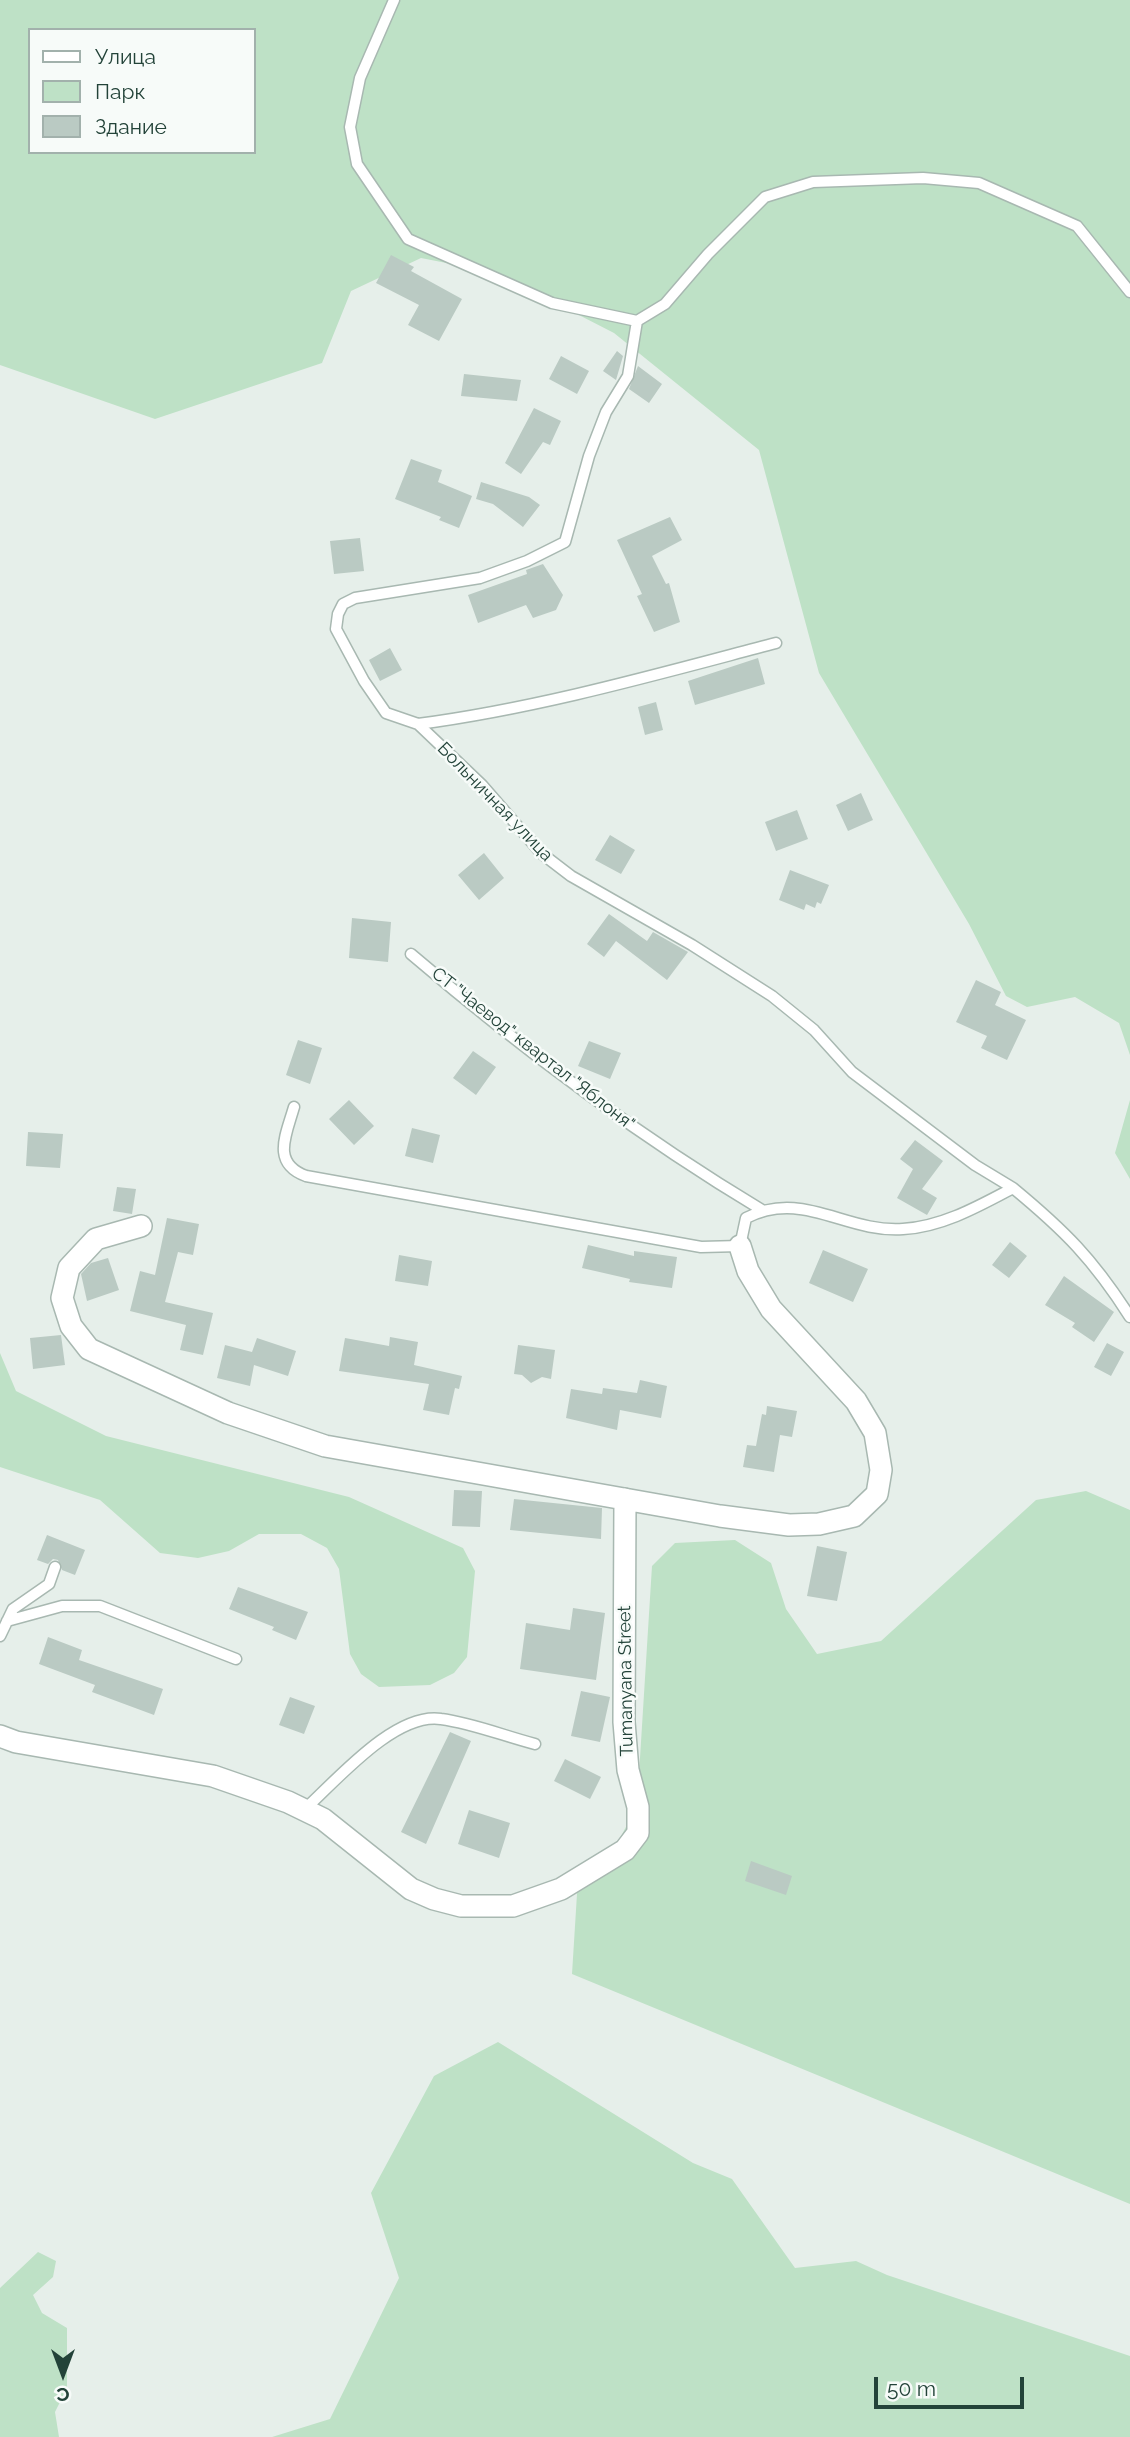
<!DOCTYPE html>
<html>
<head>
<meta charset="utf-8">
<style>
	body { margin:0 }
	#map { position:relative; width:1130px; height:2437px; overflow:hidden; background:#e6efea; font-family:Raleway,sans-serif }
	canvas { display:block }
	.legend { position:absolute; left:28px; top:28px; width:228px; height:126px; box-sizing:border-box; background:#f7fbf9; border:2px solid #a2b1ac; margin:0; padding:9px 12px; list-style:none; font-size:21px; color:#234339 }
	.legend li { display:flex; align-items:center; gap:14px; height:35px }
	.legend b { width:35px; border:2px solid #a2b1ac }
	.north { position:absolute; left:28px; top:2339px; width:70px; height:70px; -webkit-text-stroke:5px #f7fbf9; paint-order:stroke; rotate:180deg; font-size:19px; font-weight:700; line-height:28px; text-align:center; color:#234339 }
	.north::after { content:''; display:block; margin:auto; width:24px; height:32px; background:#234339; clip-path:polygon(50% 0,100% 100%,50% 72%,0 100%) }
	.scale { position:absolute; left:874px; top:2377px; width:150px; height:32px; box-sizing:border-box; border:4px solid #234339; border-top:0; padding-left:9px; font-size:21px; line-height:24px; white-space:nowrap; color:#234339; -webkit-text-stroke:5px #f7fbf9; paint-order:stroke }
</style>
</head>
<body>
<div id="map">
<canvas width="1130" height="2437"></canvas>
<ul class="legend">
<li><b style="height:9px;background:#fff"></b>Улица</li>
<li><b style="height:19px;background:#bee1c6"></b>Парк</li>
<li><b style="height:19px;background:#bacac3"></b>Здание</li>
</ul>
<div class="north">С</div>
<div class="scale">50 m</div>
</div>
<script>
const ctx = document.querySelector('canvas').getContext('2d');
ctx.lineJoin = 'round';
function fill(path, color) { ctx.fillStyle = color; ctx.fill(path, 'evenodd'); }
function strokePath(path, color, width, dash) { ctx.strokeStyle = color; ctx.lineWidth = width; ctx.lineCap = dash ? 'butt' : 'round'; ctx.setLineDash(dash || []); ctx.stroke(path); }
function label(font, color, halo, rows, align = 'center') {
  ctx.font = font + ' Raleway,sans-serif'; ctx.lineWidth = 5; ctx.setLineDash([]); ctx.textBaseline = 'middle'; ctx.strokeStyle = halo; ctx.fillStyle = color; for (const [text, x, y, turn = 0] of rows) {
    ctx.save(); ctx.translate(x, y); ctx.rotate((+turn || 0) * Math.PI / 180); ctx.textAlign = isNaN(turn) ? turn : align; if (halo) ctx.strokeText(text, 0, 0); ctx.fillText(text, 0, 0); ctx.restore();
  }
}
const green = new Path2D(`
	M0 0H1130V1055L1119 1023 1075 997 1027 1007 1006 996 969 924 819 673 759 450 614 333 497 273 421 258 351 291 322 363 155 419 0 365ZM30 30H254V152H30Z
	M1130 1100V1179L1115 1153Z
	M0 1353 16 1391 106 1436 349 1497 463 1548 475 1571 467 1657 454 1673 430 1685 379 1687 361 1674 350 1654 339 1569 327 1548 301 1534H259L229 1551 198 1558 160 1553 100 1500 0 1467Z
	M1086 1491 1130 1510V2204L572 1974 578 1878 609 1859 637 1806 652 1566 675 1543 735 1540 771 1563 786 1609 817 1654 881 1641 1036 1500Z
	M498 2042 693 2163 732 2179 795 2268 856 2261 887 2275 1130 2356V2437H272L330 2419 399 2278 371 2193 434 2076Z
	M38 2252 56 2261 53 2277 33 2295 42 2313 67 2328V2388L55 2412 59 2437H0V2288Z`);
const building = new Path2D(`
	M391 255 414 267 411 271 462 299 439 341 408 325 419 305 376 283Z
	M617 351 623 356 616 380 603 371Z
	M561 356 589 371 577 394 549 379Z
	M638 366 662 384 649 403 629 389Z
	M464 374 521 380 517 401 461 396Z
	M534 408 561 421 550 445 543 442 521 474 505 463Z
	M411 459 442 470 438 482 472 496 459 528 439 520 441 517 395 499Z
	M481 482 529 497 540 505 523 527 493 504 476 499Z
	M670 517 682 540 652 556 666 584 669 583 680 622 654 632 637 596 642 594 617 540Z
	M360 538 364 571 334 574 330 541Z
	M543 564 563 595 556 610 533 618 526 605 478 623 468 595 527 574 526 570Z
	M390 648 402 670 380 681 369 660Z
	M758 658 765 684 695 705 688 681Z
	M656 702 663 730 645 735 638 707Z
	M861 793 873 820 848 831 836 805Z
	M797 810 808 839 776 851 765 822Z
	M610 835 635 850 621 874 595 860Z
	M484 853 504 878 479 900 458 875Z
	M790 870 829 885 821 904 817 902 815 908 806 904 804 910 779 900Z
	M609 914 647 941 653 932 688 952 667 980 616 941 604 957 587 944Z
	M352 918 391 922 388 962 349 958Z
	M976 980 1001 992 995 1005 1026 1020 1007 1060 981 1048 987 1036 956 1022Z
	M298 1040 322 1048 310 1084 286 1075Z
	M589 1041 621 1053 610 1079 578 1066Z
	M473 1051 496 1067 476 1095 453 1078Z
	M349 1100 374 1126 354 1145 329 1119Z
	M412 1128 440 1135 433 1163 405 1156Z
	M28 1132 63 1134 60 1168 26 1166Z
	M915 1140 943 1161 922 1189 937 1198 927 1215 897 1198 913 1169 900 1159Z
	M117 1187 136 1189 132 1214 113 1211Z
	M167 1218 199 1224 193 1255 178 1252 165 1302 213 1313 203 1355 180 1350 186 1325 130 1311 140 1271 155 1275Z
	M1010 1242 1027 1256 1009 1278 992 1265Z
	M588 1245 634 1256V1251L677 1257 672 1288 629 1282 630 1279 582 1268Z
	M823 1250 868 1269 853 1302 809 1283Z
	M399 1255 432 1261 428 1286 395 1281Z
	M108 1258 119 1290 87 1301 81 1274 91 1263Z
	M1064 1276 1114 1312 1094 1342 1072 1327 1075 1323 1045 1305Z
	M61 1335 65 1365 33 1369 30 1338Z
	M390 1337 418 1342 414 1365 462 1376 459 1389 455 1388 449 1415 423 1410 429 1384 339 1371 345 1338 389 1346Z
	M257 1338 296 1351 288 1376 254 1365 250 1386 217 1378 225 1345 252 1352Z
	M1107 1343 1124 1352 1111 1376 1094 1367Z
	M518 1345 555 1350 551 1379 542 1377 531 1383 522 1375 514 1374Z
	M640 1380 667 1386 661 1418 620 1410 617 1430 566 1418 571 1389 602 1394 603 1388 637 1393Z
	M767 1406 797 1411 792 1437 780 1435 774 1472 743 1467 747 1445 756 1446 762 1414 766 1415Z
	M454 1490 482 1491 480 1527 452 1526Z
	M514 1499 602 1508 601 1539 510 1530Z
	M47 1535 85 1550 75 1575 62 1570 58 1560 53 1559 48 1564 37 1560Z
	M817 1546 847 1552 837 1601 807 1596Z
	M238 1587 308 1612 296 1640 272 1630 274 1627 229 1609Z
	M573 1608 605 1613 596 1680 520 1669 526 1623 570 1630Z
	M48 1637 82 1650 79 1660 163 1689 154 1715 92 1692 95 1685 39 1664Z
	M581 1691 610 1697 600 1742 571 1736Z
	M290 1697 315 1706 304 1734 279 1725Z
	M450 1732 471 1741 426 1844 401 1832Z
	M565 1759 601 1777 590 1799 554 1781Z
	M469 1810 510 1823 499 1858 458 1844Z
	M751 1861 792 1876 786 1895 745 1881Z`);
const service = new Path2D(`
	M394 0 360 78 350 127 357 164 408 239 552 303 637 321
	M418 724C539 708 658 674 776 643
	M411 954C522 1049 637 1135 762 1210
	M294 1107C286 1135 271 1163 306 1176L701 1247 740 1246 746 1218C803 1189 845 1233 903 1229 942 1227 979 1206 1013 1188 1065 1231 1093 1259 1130 1317
	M1013 1188 975 1165 852 1072 814 1030 772 996 692 945 571 876 541 853 482 785 418 724 386 713 364 681 336 629 338 614 343 604 355 598 480 578 527 561 565 542 589 456 606 412 628 376 637 321 665 304 708 254 765 197 813 182 923 178 979 183 1077 226 1130 292
	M7 1621 62 1606H100L236 1659
	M0 1636 13 1609 49 1584 55 1567
	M305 1809C337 1780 395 1712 441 1719 472 1723 504 1736 535 1744`);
const minor = new Path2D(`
	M141 1226 96 1239 69 1268 62 1298 71 1326 89 1349 228 1413 325 1446 720 1516 789 1525 819 1524 854 1516 877 1494 881 1470 875 1433 856 1401 771 1309 748 1271 740 1246
	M0 1736 16 1742 213 1776 288 1802 323 1819 411 1889 434 1899 461 1906H513L561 1889 625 1850 638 1833V1807L628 1770 624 1722 625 1499`);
const streetNames = [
	["Больничная улица",495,802,46],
	["СТ \"Чаевод\" квартал \"Яблоня\"",533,1049,38],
	["Tumanyana Street",626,1681,-91]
];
fill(green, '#bee1c6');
fill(building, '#bacac3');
strokePath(service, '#a8b8b1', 13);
strokePath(minor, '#a8b8b1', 24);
strokePath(service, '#fff', 10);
strokePath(minor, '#fff', 21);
label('18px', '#234339', '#f7fbf9', streetNames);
</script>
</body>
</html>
